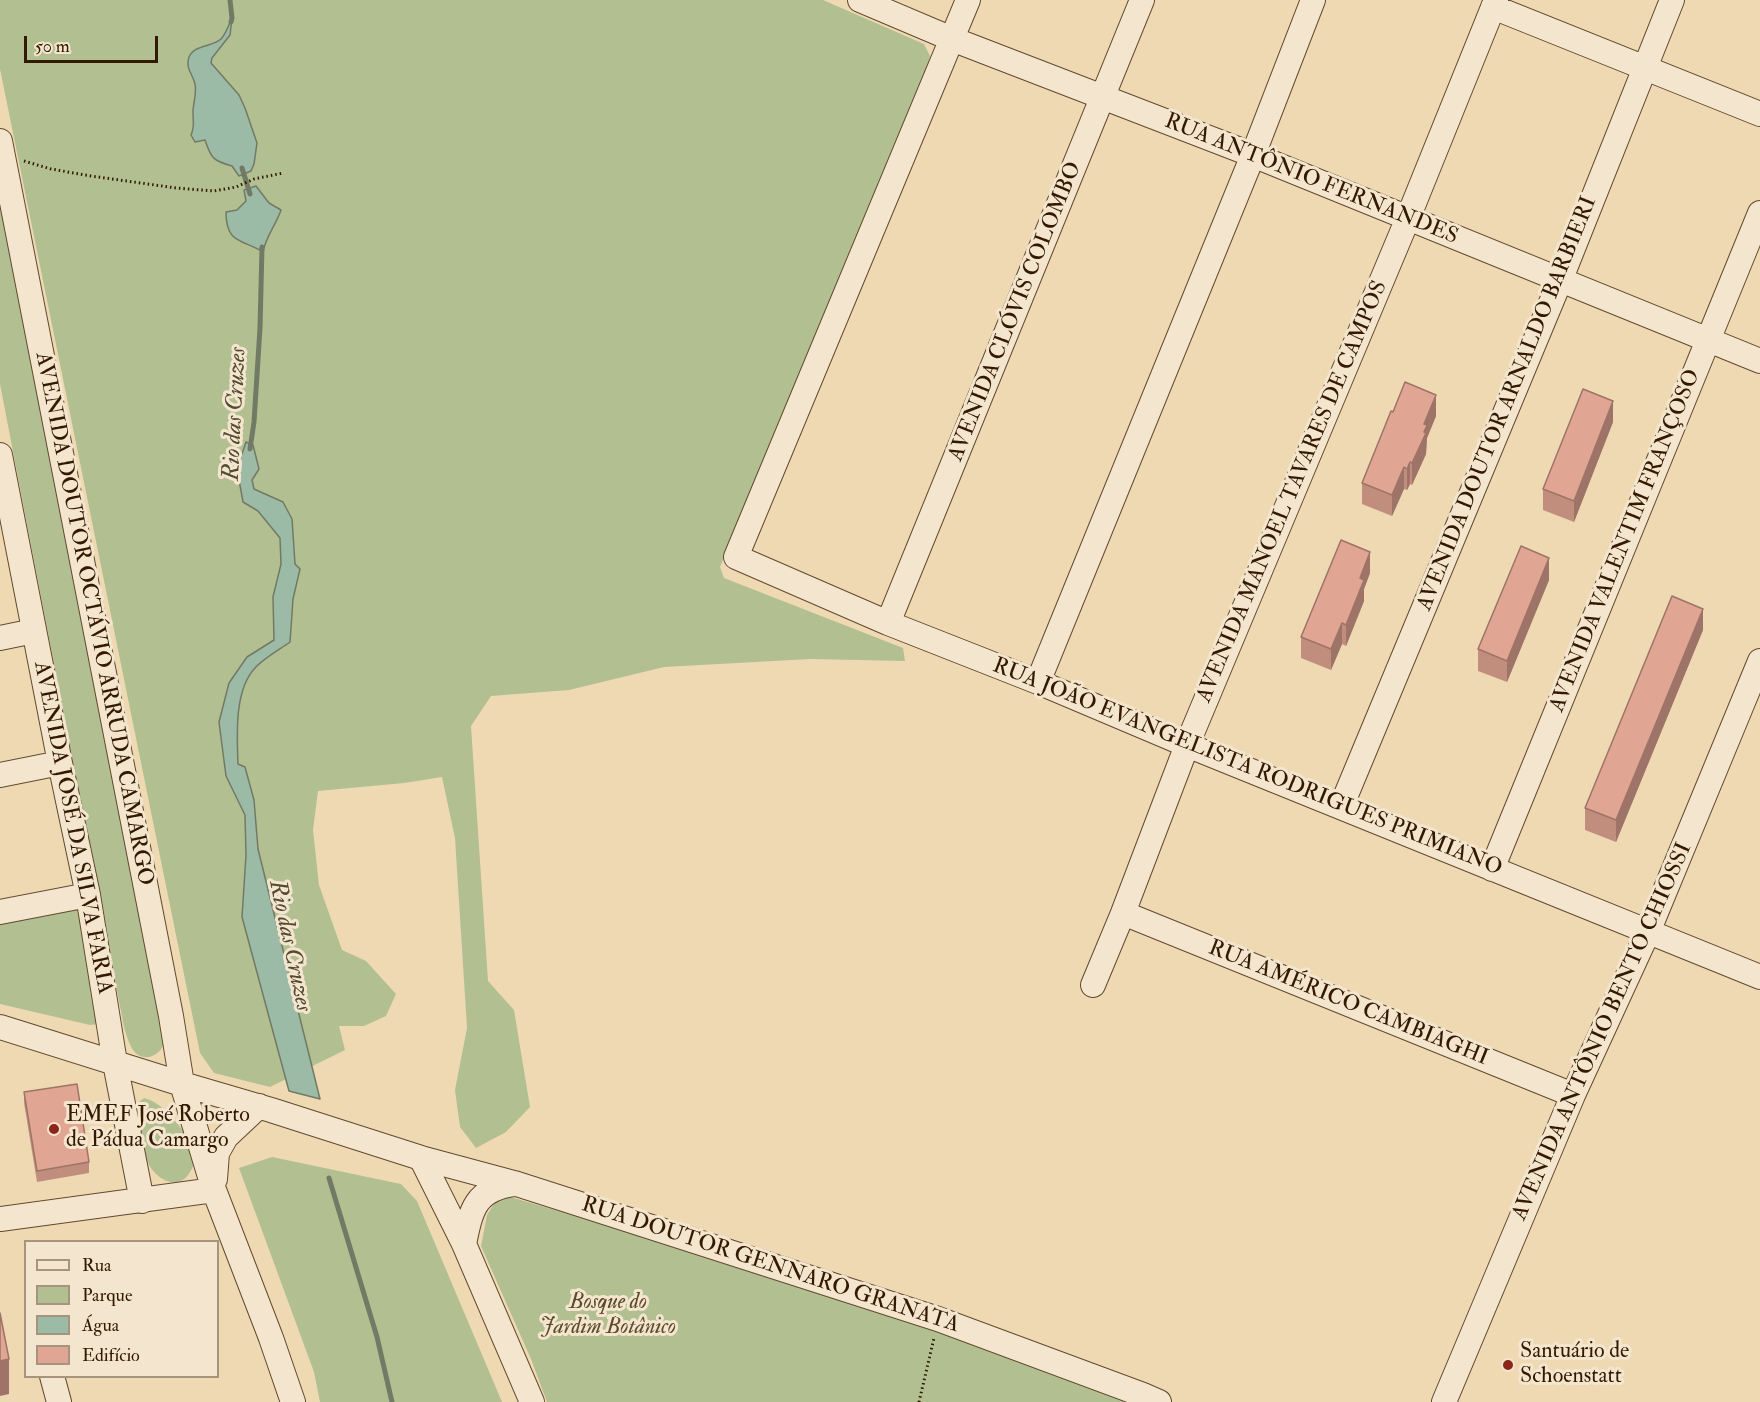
<!DOCTYPE html>
<html>
<head>
<meta charset="utf-8">
<style>
	body { margin:0 }
	#map { position:relative; width:1760px; height:1402px; overflow:hidden; background:#eed9b3; font-family:"IM FELL Double Pica",serif }
	canvas { display:block }
	.legend { position:absolute; left:24px; top:1240px; width:195px; height:138px; box-sizing:border-box; background:#f4e6ce; border:2px solid #a7947c; margin:0; padding:8px 10px; list-style:none; font-size:18px; color:#341901 }
	.legend li { display:flex; align-items:center; gap:12px; height:30px }
	.legend b { width:30px; border:2px solid #a7947c }
	.scale { position:absolute; left:24px; top:36px; width:134px; height:27px; box-sizing:border-box; border:3px solid #341901; border-top:0; padding-left:8px; font-size:18px; line-height:21px; white-space:nowrap; color:#341901; -webkit-text-stroke:4px #f4e6ce; paint-order:stroke }
</style>
</head>
<body>
<div id="map">
<canvas width="1760" height="1402"></canvas>
<ul class="legend">
<li><b style="height:8px;background:#f4e6ce"></b>Rua</li>
<li><b style="height:16px;background:#b2c091"></b>Parque</li>
<li><b style="height:16px;background:#9bbba7"></b>Água</li>
<li><b style="height:16px;background:#e0a593"></b>Edifício</li>
</ul>
<div class="scale">50 m</div>
</div>
<script>
const ctx = document.querySelector('canvas').getContext('2d');
ctx.lineJoin = 'round';
function fill(path, color) { ctx.fillStyle = color; ctx.fill(path, 'evenodd'); }
function strokePath(path, color, width, dash) { ctx.strokeStyle = color; ctx.lineWidth = width; ctx.lineCap = dash ? 'butt' : 'round'; ctx.setLineDash(dash || []); ctx.stroke(path); }
function label(font, color, halo, rows, align = 'center') {
  ctx.font = font + ' "IM FELL Double Pica",serif'; ctx.lineWidth = 6; ctx.setLineDash([]); ctx.textBaseline = 'middle'; ctx.strokeStyle = halo; ctx.fillStyle = color; for (const [text, x, y, turn = 0] of rows) {
    ctx.save(); ctx.translate(x, y); ctx.rotate((+turn || 0) * Math.PI / 180); ctx.textAlign = isNaN(turn) ? turn : align; if (halo) ctx.strokeText(text, 0, 0); ctx.fillText(text, 0, 0); ctx.restore();
  }
}
const green = new Path2D(`
	M0 0H823L924 44 930 56 924 77 720 567 724 578 903 648 905 661 810 659 664 667 569 690 491 696 471 726 488 981 514 1010 530 1107 506 1132 476 1148 460 1127 455 1090 467 1028 455 838 442 777 404 783 318 791 313 830 319 885 342 950 366 961 396 994 386 1016 364 1026H339L345 1050 270 1087 214 1073 200 1053 0 69Z
	M0 179 165 1040C162 1056 143 1064 133 1050 129 1044 126 1034 124 1027L0 384Z
	M77 909 81 913 99 1024 90 1025 0 1004V921Z
	M144 1098C159 1102 167 1112 177 1123 185 1133 196 1146 195 1160 195 1163 192 1169 190 1172 179 1192 156 1180 148 1163 141 1147 140 1126 136 1109L139 1102Z
	M272 1157 401 1184 417 1201 502 1402H320L314 1372 239 1168Z
	M500 1194 964 1329 1147 1402H547L531 1359 481 1246 487 1215Z`);
const water = new Path2D(`
	M232 18 230 35 212 58 211 63 239 95 245 108 257 143 254 164 251 171 239 176 232 166C213 161 211 158 205 140L195 142 191 135C195 126 193 122 193 112 193 103 197 94 195 84 193 74 185 69 189 57 194 45 212 47 221 39 226 34 229 24 232 18Z
	M256 186 269 203 281 210C276 225 266 236 263 252 242 239 226 244 226 212L237 210 246 201 244 190Z
	M246 442 253 445 259 469 252 480 254 489 283 502 292 519 295 564 300 569 293 599 290 642C279 650 264 658 255 668 234 690 237 736 238 764L245 767 254 800 258 849 320 1099 289 1091 242 917 246 855 245 815 226 776 219 722 229 683 247 657 274 640 273 597 281 564 280 538 258 511 243 502 237 469Z`);
const stream = new Path2D(`
	M230 0 232 18 231 22
	M242 168 250 194
	M250 449 254 422 260 328 262 247
	M329 1178 377 1337 392 1402`);
const path = new Path2D(`
	M24 161 51 169 91 176 176 188 214 191 236 187 254 179 283 173
	M919 1402 934 1338`);
const minor = new Path2D(`
	M860 0 952 39 1253 155 1760 361
	M968 0 736 557 888 623 1038 682 1187 745 1760 977
	M1493 7 1760 114
	M0 141 171 1016 182 1084 214 1190 271 1338 293 1402
	M0 455 60 763 88 895 115 1063 142 1201
	M888 623 1142 0
	M0 638 34 631
	M1038 682 1253 155 1313 0
	M0 775 60 763
	M1341 807 1560 281 1672 0
	M1492 869 1760 213
	M0 912 88 895
	M1123 913 1573 1095
	M1093 985 1123 913 1187 745 1408 218 1496 0
	M0 1027 182 1084 271 1110 421 1158 514 1183 938 1319 1143 1395 1159 1402
	M421 1158 464 1244 532 1402
	M215 1179 217 1153 226 1137 259 1106
	M0 1219 214 1190
	M464 1244C471 1210 475 1189 514 1184
	M52 1376 59 1402
	M1444 1402 1573 1095 1648 932 1760 661`);
const wall = new Path2D(`
	M1393 412 1436 416 1427 438 1426 454 1412 485 1410 484 1407 490 1404 489 1392 516 1362 504V483Z
	M1613 422 1574 522 1543 510V489Z
	M1370 573 1364 589V601L1346 646 1342 644 1331 670 1301 658V637Z
	M1549 580 1507 682 1478 671V649Z
	M1703 630 1616 842 1585 830V808Z
	M24 1092 89 1162V1173L37 1182 24 1103Z`);
const shadedWall = new Path2D(`
	M1436 395V416L1427 438 1426 454 1412 485V463L1424 424Z
	M1613 401V422L1574 522V501Z
	M1410 462V484L1407 490V469Z
	M1404 467V489L1392 516V495Z
	M1370 552V573L1364 589V601L1346 646V625L1360 578Z
	M1549 558V580L1507 682V661Z
	M1703 609V630L1616 842V820Z
	M1342 623V644L1331 670V649Z
	M9 1359V1394L0 1396V1361Z`);
const building = new Path2D(`
	M1405 382 1436 395 1424 424 1427 425 1424 432 1426 433 1412 463 1410 462 1407 469 1404 467 1392 495 1362 483 1391 411 1393 412Z
	M1583 389 1613 401 1574 501 1543 489Z
	M1341 540 1370 552 1360 578 1364 580 1346 625 1342 623 1331 649 1301 637Z
	M1521 546 1549 558 1507 661 1478 649Z
	M1672 596 1703 609 1616 820 1585 808Z
	M77 1084 89 1162 37 1171 24 1092Z
	M0 1313 9 1359 0 1361Z`);
const markers = [
	[54,1129,6,"#8f2418"],
	[1508,1365,6,"#8f2418"]
];
const streetNames = [
	["RUA ANTÔNIO FERNANDES",1311,180,22],
	["AVENIDA CLÓVIS COLOMBO",1016,312,-68],
	["AVENIDA DOUTOR ARNALDO BARBIERI",1508,404,-68],
	["AVENIDA MANOEL TAVARES DE CAMPOS",1293,492,-67],
	["AVENIDA VALENTIM FRANÇOSO",1626,541,-68],
	["AVENIDA DOUTOR OCTÁVIO ARRUDA CAMARGO",93,619,79],
	["RUA JOÃO EVANGELISTA RODRIGUES PRIMIANO",1247,768,22],
	["AVENIDA JOSÉ DA SILVA FARIA",72,828,79],
	["RUA AMÉRICO CAMBIAGHI",1348,1004,22],
	["AVENIDA ANTÔNIO BENTO CHIOSSI",1603,1032,-66],
	["RUA DOUTOR GENNARO GRANATA",770,1266,18]
];
const poiNames = [
	["EMEF José Roberto",66,1116],
	["de Pádua Camargo",66,1141],
	["Santuário de",1520,1352],
	["Schoenstatt",1520,1377]
];
const parkNames = [
	["Bosque do",608,1303],
	["Jardim Botânico",608,1328]
];
const waterNames = [
	["Rio das Cruzes",236,414,-87],
	["Rio das Cruzes",289,946,78]
];
fill(green, '#b2c091');
fill(water, '#9bbba7');
strokePath(water, '#727a65', 1.5);
strokePath(stream, '#727a65', 5);
strokePath(minor, '#62492e', 26);
strokePath(path, '#341901', 3, [1.5, 3]);
strokePath(minor, '#f4e6ce', 24);
fill(wall, '#c18e7e');
fill(shadedWall, '#9d7467');
fill(building, '#e0a593');
strokePath(building, '#9d7467', 1.5);
for (const [x, y, r, color] of markers) { const dot = new Path2D(); dot.arc(x, y, r, 0, 2 * Math.PI); ctx.fillStyle = color; ctx.fill(dot); strokePath(dot, '#f4e6ce', 2); }
label('22px', '#341901', '#f4e6ce', streetNames);
label('22px', '#341901', '#f4e6ce', poiNames, 'left');
label('italic 22px', '#5a4b2c', '#f4e6ce', parkNames);
label('italic 24px', '#534a33', '#f4e6ce', waterNames);
</script>
</body>
</html>
